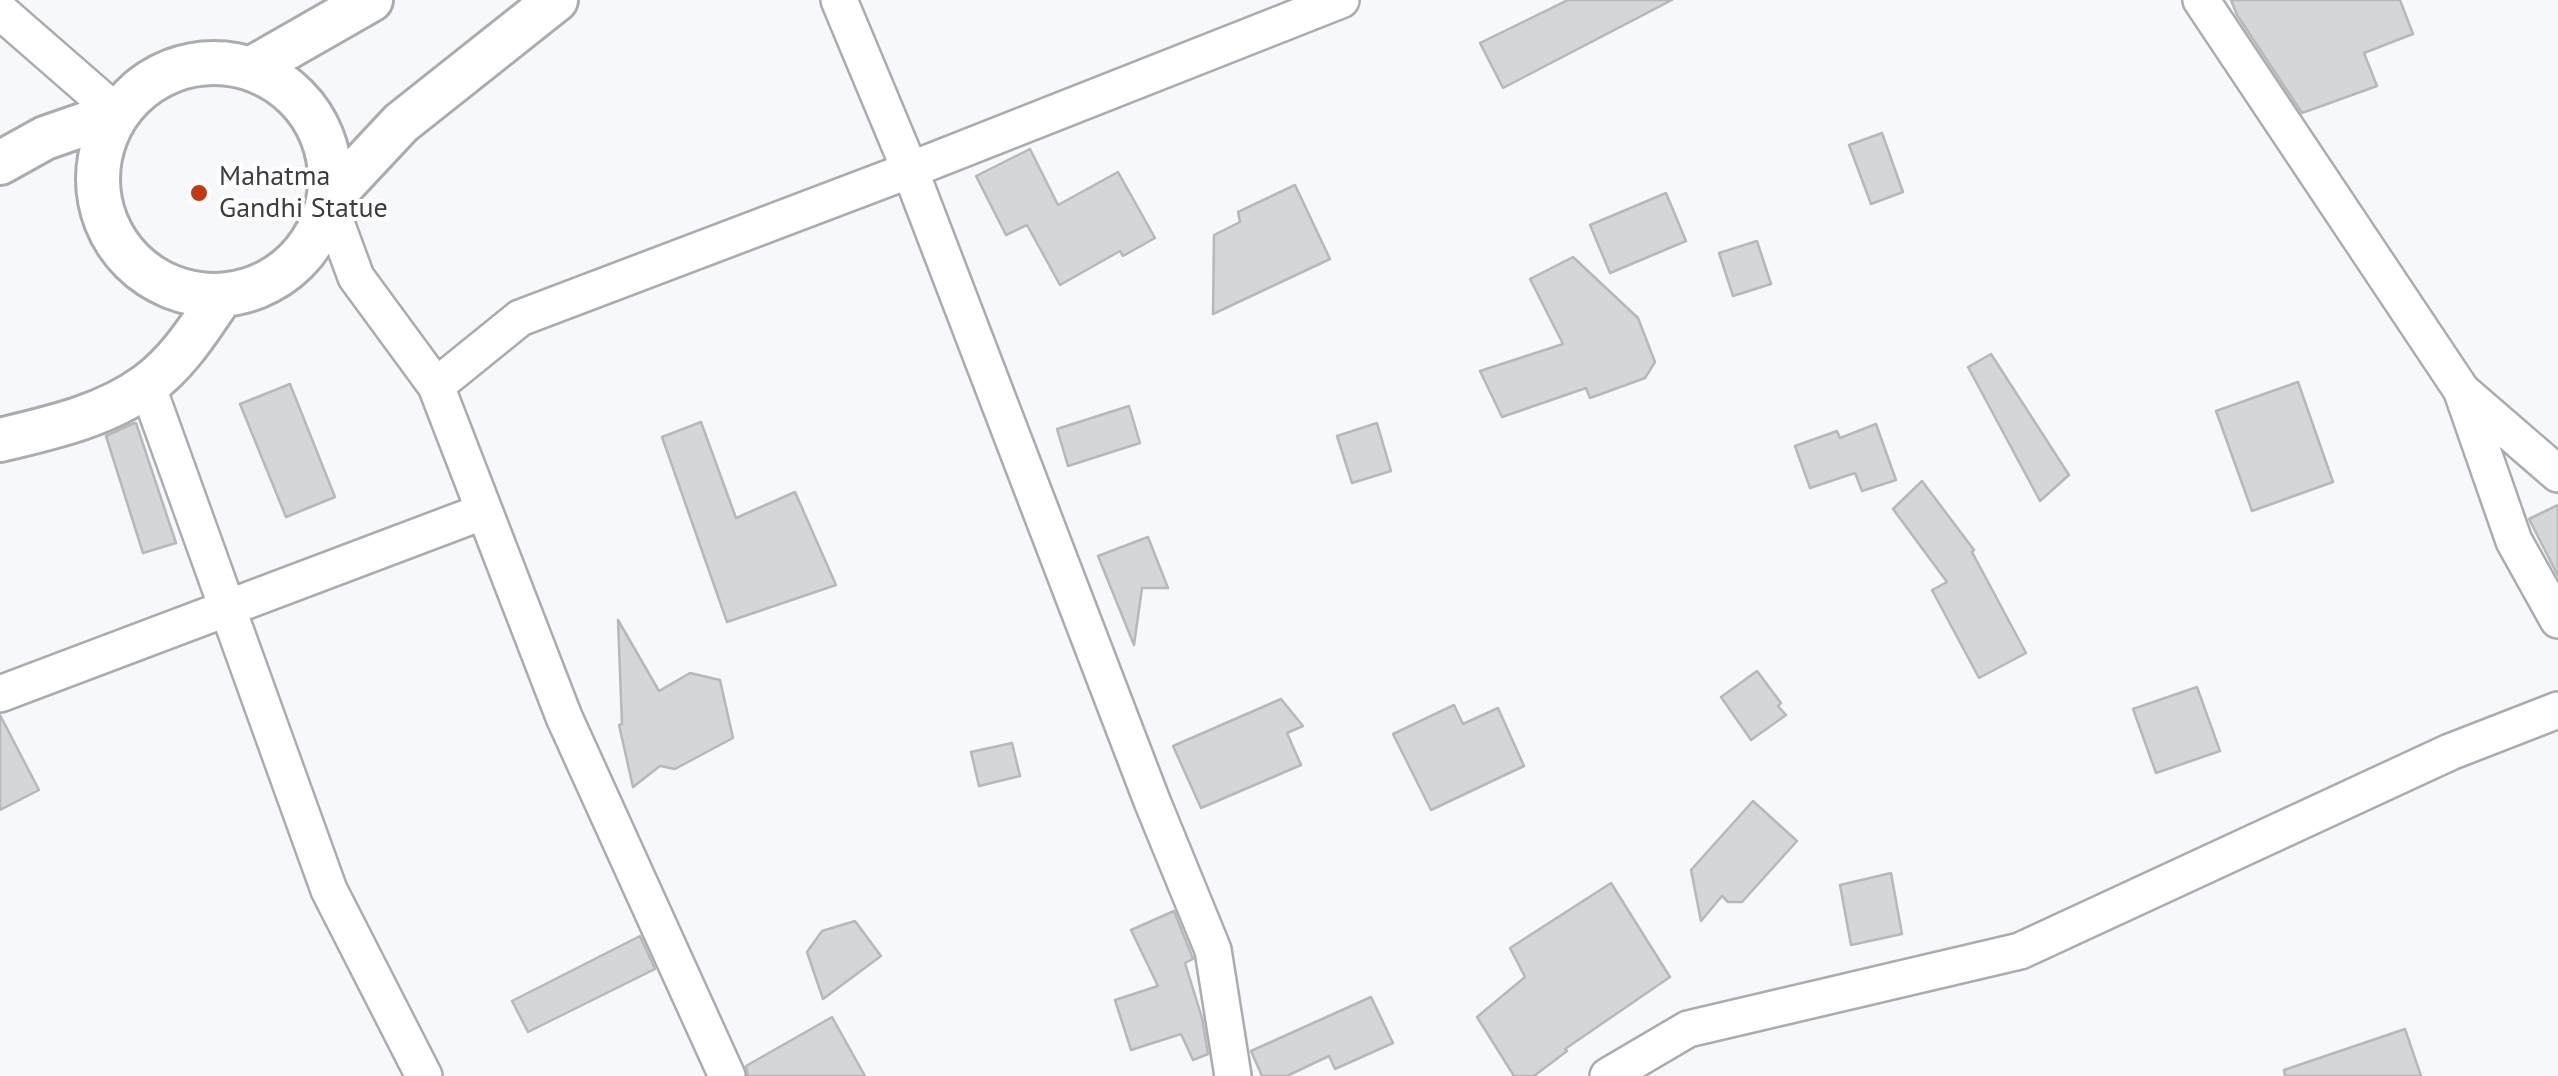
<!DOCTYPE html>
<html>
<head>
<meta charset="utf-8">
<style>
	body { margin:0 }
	canvas { display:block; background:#f6f8fb }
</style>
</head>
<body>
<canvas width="2558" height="1076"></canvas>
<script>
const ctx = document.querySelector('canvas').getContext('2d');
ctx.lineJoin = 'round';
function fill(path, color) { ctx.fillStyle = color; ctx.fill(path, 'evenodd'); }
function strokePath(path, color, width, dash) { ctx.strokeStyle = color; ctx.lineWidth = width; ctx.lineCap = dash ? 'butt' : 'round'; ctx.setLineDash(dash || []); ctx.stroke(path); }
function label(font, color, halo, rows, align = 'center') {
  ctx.font = font + ' "PT Sans",sans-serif'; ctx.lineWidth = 8; ctx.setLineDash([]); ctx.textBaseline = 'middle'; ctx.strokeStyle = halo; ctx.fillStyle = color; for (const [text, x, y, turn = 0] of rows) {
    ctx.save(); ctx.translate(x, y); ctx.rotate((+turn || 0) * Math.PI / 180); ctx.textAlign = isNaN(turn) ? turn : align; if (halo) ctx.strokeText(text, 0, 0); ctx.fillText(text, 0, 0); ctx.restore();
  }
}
const building = new Path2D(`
	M1568 0H1672L1503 88 1480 43Z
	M2231 0H2400L2413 34 2364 53 2377 86 2302 113 2237 15Z
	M1882 133 1903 192 1871 204 1849 145Z
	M1030 149 1058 205 1118 172 1155 238 1123 256 1120 251 1060 285 1027 225 1006 235 976 176Z
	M1295 185 1330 259 1213 314 1214 235 1240 222 1238 212Z
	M1666 193 1686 241 1610 273 1590 225Z
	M1757 241 1771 284 1733 296 1719 253Z
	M1573 257 1638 318 1655 362 1645 378 1590 398 1586 388 1502 417 1480 371 1563 344 1530 279Z
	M1991 354 2069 475 2040 501 1968 367Z
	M2298 382 2333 482 2252 511 2216 411Z
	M290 384 335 497 286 517 240 404Z
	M1129 406 1140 443 1068 466 1057 429Z
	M701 422 736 518 795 492 836 585 727 622 662 437Z
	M134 423H136L176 543 143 553 106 436Z
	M1377 423 1391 471 1352 483 1337 436Z
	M1876 424 1896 480 1862 491 1855 473 1810 488 1795 446 1837 431 1840 438Z
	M1922 481 1974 550 1972 552 2026 653 1979 678 1932 590 1947 582 1893 509Z
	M2558 505V576L2529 519Z
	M1148 537 1168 588H1142L1134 645 1098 556Z
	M618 620 659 691 690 673 720 680 733 738 675 769 660 766 633 787 619 725 622 724Z
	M1757 671 1781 703 1778 706 1786 715 1751 740 1721 697Z
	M2197 687 2220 751 2156 773 2133 709Z
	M1281 699 1303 726 1287 733 1301 765 1201 808 1173 746Z
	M1454 705 1463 724 1498 708 1524 766 1431 810 1393 734Z
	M0 715 39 790 0 810Z
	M1012 743 1020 776 979 786 971 752Z
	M1753 801 1797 841 1742 902H1728L1722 896 1701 921 1691 870Z
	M1891 873 1902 934 1851 945 1840 885Z
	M1611 883 1670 977 1565 1049 1567 1051 1534 1076H1514L1477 1017 1525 977 1510 948Z
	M1174 911 1192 956 1193 959 1185 963 1202 1018 1208 1054 1193 1060 1181 1034 1131 1050 1115 1000 1158 986 1131 930Z
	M855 921 881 956 823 999 807 952 822 931Z
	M640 936 655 969 528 1032 512 1001Z
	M1371 997 1393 1043 1335 1069 1329 1056 1287 1076H1262L1251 1051Z
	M832 1017 865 1076H748L746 1066Z
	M2405 1029 2421 1076H2285L2284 1070Z`);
const minor = new Path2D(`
	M839 0 910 170 1152 801 1213 950 1233 1076
	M2201 0 2462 391 2558 474
	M0 11 117 113
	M328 201 356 277 436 386 564 717 727 1076
	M147 385 329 890 424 1076
	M436 386 520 318 910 170 1341 0
	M2462 392 2514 541 2558 620
	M0 694 482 512
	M1608 1076 1688 1029 2020 951 2450 752 2558 710`);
const tertiary = new Path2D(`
	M98 179a116 116 0 1 1 232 0a116 116 0 1 1-232 0Z
	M252 68 371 0
	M0 163 45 138 117 113
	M328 201 401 123 556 0
	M0 440C50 428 105 416 147 385 179 362 200 327 222 295`);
const markers = [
	[199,193,10,"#c33a12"]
];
const poiNames = [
	["Mahatma",219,177],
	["Gandhi Statue",219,209]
];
fill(building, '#d4d6d9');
strokePath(building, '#b6b8bb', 2.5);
strokePath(minor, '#aaacaf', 40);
strokePath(tertiary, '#aaacaf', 48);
strokePath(minor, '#fff', 35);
strokePath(tertiary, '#fff', 42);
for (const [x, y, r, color] of markers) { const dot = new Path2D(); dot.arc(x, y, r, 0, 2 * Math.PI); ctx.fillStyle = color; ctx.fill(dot); strokePath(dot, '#fff', 4); }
label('28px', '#3c3d3e', '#fff', poiNames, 'left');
</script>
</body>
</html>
